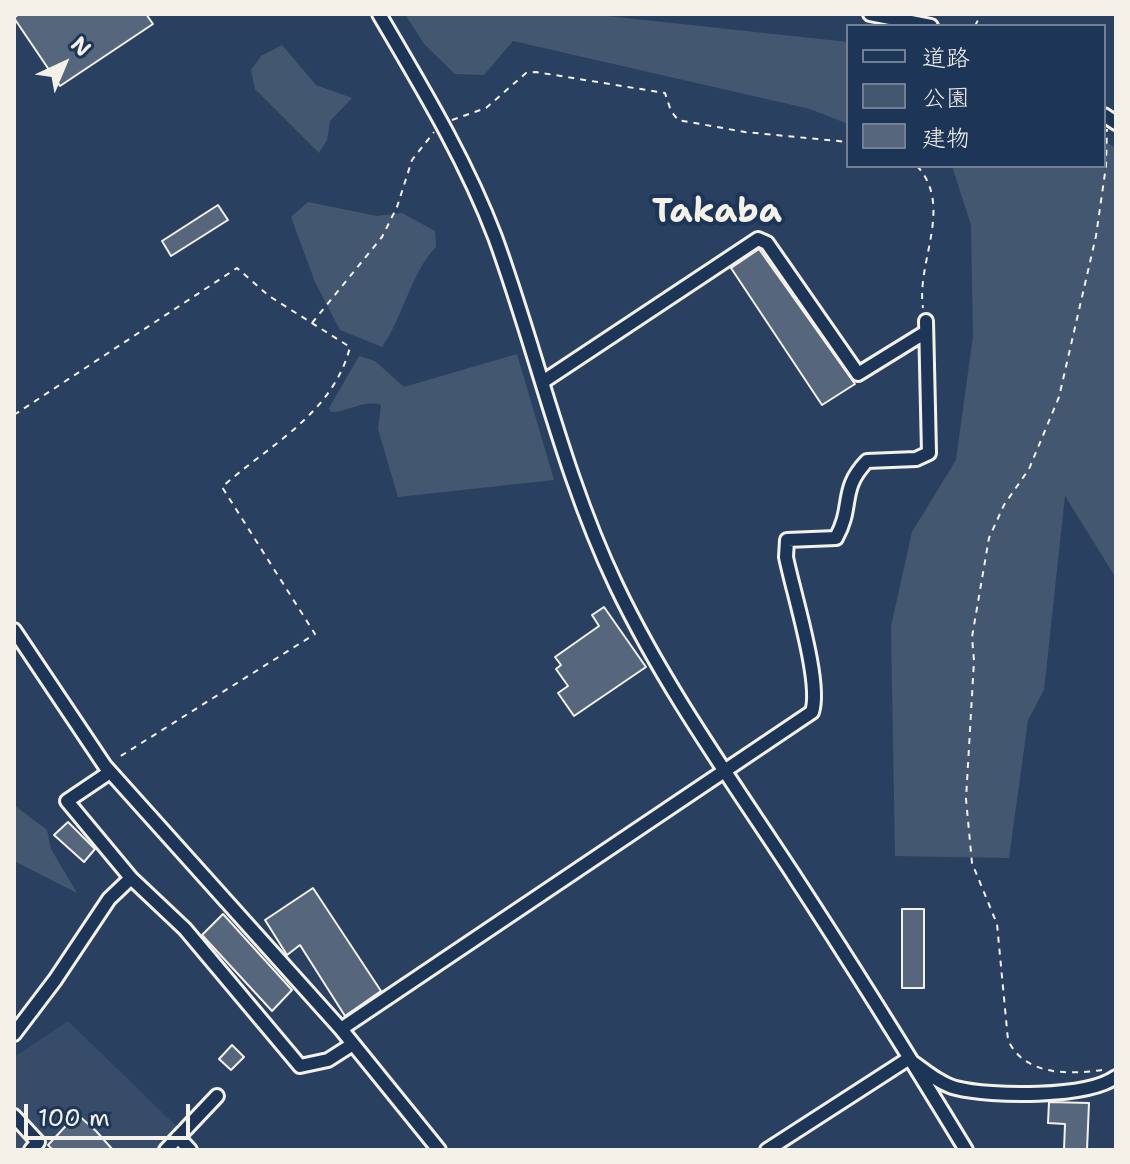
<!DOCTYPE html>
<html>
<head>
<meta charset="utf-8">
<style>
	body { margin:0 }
	#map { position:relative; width:1130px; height:1164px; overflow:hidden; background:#2a4060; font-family:"Shantell Sans","Klee One",sans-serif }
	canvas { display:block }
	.frame { position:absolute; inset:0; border:16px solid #f4f1e8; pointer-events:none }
	.legend { position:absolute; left:846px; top:24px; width:260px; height:144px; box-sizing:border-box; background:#1d3557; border:2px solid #738091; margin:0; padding:10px 14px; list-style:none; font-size:24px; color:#f4f1e8 }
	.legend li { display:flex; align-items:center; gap:16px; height:40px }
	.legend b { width:40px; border:2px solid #738091 }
	.north { position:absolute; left:24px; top:24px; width:80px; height:80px; -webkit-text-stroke:6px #1d3557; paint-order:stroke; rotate:44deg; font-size:22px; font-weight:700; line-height:32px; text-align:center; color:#f4f1e8 }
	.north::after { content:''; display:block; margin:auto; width:28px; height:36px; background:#f4f1e8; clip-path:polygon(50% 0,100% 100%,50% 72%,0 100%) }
	.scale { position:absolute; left:24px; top:1104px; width:166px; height:36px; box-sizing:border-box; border:4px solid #f4f1e8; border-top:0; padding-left:10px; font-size:24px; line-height:28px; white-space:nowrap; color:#f4f1e8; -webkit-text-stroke:6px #1d3557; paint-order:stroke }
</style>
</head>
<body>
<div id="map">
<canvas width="1130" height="1164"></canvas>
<div class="frame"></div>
<ul class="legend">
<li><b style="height:10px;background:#1d3557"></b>道路</li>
<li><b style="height:22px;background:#445771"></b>公園</li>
<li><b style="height:22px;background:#56677d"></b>建物</li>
</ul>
<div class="north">N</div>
<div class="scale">100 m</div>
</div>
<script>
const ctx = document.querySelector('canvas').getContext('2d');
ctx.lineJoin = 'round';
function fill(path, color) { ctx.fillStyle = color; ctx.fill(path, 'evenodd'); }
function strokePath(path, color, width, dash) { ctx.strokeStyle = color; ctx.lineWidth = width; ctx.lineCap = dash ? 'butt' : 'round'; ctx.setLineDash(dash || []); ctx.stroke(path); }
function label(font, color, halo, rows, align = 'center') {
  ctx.font = font + ' "Shantell Sans",sans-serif'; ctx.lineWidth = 8; ctx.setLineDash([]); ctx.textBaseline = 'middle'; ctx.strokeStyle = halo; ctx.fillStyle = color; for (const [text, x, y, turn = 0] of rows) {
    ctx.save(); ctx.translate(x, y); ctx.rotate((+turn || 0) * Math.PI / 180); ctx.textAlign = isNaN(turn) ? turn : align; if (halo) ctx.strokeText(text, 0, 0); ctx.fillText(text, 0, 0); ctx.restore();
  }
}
const built = new Path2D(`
	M68 1021 201 1150H14V1057Z`);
const green = new Path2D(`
	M405 14H589L848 42V124L810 109 513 41 484 75 455 74 424 44Z
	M282 45 316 85 352 98 330 121 327 140 319 153 255 89 251 70 261 56Z
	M1104 141 1116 148V578L1065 496 1044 690 1028 720 1009 858 895 856 891 626 912 532 956 460 973 336 971 225 952 166H1104Z
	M308 202 377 216 402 213 435 231 436 247C410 274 404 316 382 347L340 330 315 282 291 217Z
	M517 354 554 480 398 497 378 429 381 405C364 399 348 412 331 412L329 408 359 356 375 361 404 387Z
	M14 805 47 830 51 849 77 893 14 861Z`);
const building = new Path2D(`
	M19 14H146L153 24 60 86 14 18Z
	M218 205 228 220 171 256 162 241Z
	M759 249 855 384 822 405 731 268Z
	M604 607 646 667 574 716 558 693 568 686 556 669 561 665 555 657 599 626 592 615Z
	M68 822 95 849 84 862 54 835Z
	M313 888 381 991 345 1016 300 945 287 955 265 920Z
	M902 909H924V988H902Z
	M223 914 292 990 272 1011 202 935Z
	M232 1045 244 1057 231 1070 219 1059Z
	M1049 1102 1089 1103 1087 1150H1064L1065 1124 1048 1123Z
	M77 1114 96 1131 113 1150H53L48 1145Z`);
const path = new Path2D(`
	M975 26 981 14
	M452 120 486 108 526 73 536 72 665 93 671 111 678 120 745 132 848 142
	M917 166C954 206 916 262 923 308
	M312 323 382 237 397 207 412 160 434 132
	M14 415 237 268 269 296 350 347C333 414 269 445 222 487L315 634 116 759
	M1102 1070C1067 1075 1024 1075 1008 1040L997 924 972 863 966 799 974 661 972 637 989 538 1004 505 1029 469 1059 397 1096 236 1106 166 1107 129`);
const minor = new Path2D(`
	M379 14C421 86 465 158 495 237 537 352 563 474 616 585 664 686 730 778 791 871 851 963 909 1056 966 1150
	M870 14 931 26
	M1104 115 1116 123
	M544 381 758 239 767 243 858 374 926 332
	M14 630 105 766 341 1029 439 1150
	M110 772 67 801 131 878
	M341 1029 812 712C822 683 793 592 786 557L787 540 836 538C854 506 839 490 867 461L916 459 929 453 926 321
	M14 1034 55 980 109 899 131 878 185 929 300 1066 328 1060 353 1044
	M14 1116 38 1142 31 1150
	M178 1137 190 1150
	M166 1150 217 1096
	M767 1150 908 1059C922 1068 939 1084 956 1088 991 1097 1087 1098 1116 1077`);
const quarterNames = [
	["Takaba",717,213]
];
fill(built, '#374c69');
fill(green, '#445771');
fill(building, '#56677d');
strokePath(building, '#f4f1e8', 2);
strokePath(minor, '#f4f1e8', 18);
strokePath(path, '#f4f1e8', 2, [6, 6]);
strokePath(minor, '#1d3557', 12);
label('bold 34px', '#f4f1e8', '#1d3557', quarterNames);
</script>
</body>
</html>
